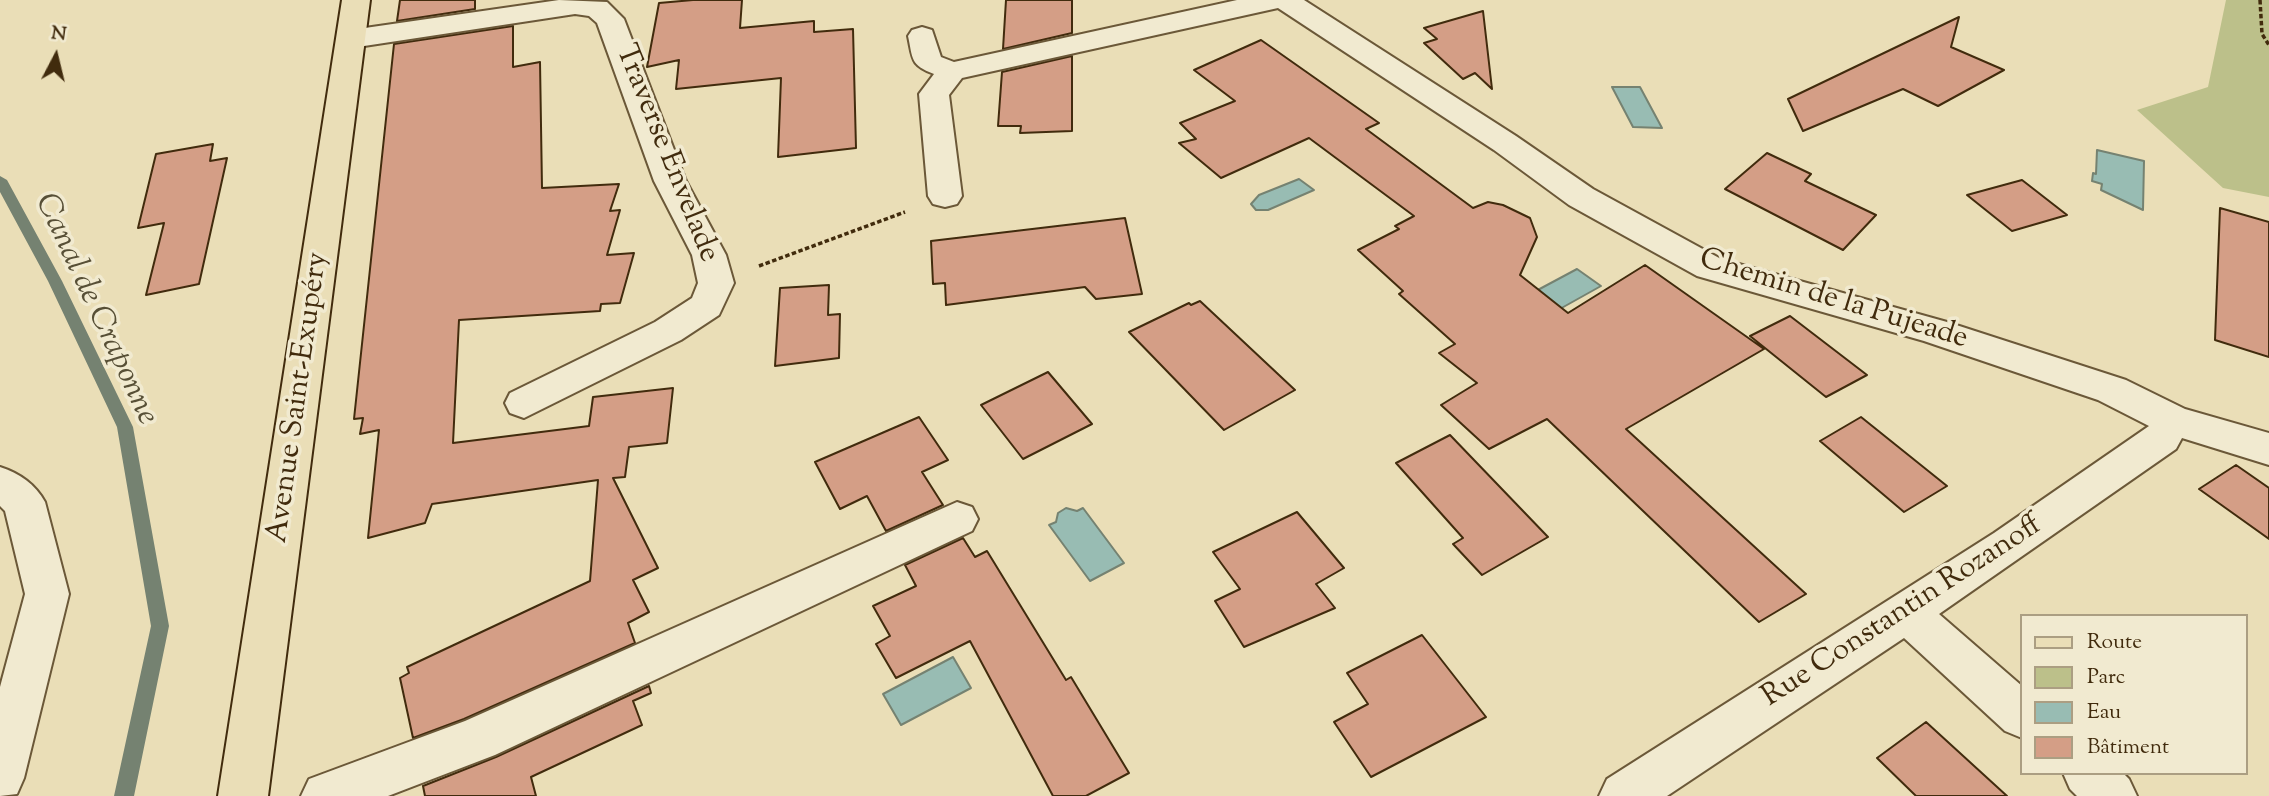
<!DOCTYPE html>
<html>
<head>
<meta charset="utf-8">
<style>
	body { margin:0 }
	#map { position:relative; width:2269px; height:796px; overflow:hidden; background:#eadeb7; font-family:"Sorts Mill Goudy",serif }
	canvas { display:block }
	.legend { position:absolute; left:2020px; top:614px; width:228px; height:161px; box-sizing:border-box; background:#f1ead0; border:2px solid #ab9e82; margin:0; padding:9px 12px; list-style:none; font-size:21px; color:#412b0d }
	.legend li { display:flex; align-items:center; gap:14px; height:35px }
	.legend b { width:35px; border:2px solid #ab9e82 }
	.north { position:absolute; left:21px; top:21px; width:70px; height:70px; -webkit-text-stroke:5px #f1ead0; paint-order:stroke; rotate:7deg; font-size:19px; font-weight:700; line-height:28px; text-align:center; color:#412b0d }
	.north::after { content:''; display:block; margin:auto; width:24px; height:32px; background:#412b0d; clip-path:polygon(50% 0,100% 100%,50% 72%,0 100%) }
</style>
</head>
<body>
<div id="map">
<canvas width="2269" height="796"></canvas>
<ul class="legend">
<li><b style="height:9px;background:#eadeb7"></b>Route</li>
<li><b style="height:19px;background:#bcc08a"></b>Parc</li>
<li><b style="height:19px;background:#98bcb3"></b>Eau</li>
<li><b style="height:19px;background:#d49e86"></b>Bâtiment</li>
</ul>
<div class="north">N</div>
</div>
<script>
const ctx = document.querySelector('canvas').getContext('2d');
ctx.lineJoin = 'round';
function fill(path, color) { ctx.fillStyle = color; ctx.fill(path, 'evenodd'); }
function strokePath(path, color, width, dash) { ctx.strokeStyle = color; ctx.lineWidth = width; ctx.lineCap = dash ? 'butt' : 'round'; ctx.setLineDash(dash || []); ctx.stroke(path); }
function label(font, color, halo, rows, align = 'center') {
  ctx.font = font + ' "Sorts Mill Goudy",serif'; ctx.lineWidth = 7; ctx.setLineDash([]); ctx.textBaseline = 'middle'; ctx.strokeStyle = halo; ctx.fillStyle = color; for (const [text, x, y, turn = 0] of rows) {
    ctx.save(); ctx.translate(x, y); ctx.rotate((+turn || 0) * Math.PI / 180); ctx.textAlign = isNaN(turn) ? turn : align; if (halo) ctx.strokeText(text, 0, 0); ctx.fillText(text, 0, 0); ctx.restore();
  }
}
const green = new Path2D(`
	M2226 0H2269V197L2223 188 2137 110 2208 87Z`);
const water = new Path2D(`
	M1612 87H1640L1662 128 1633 127Z
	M2097 150 2144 161 2143 210 2101 190 2102 184 2092 181 2093 173 2096 174Z
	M1299 179 1314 190 1268 210H1256L1251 204 1259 195Z
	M1577 269 1601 286 1558 310 1534 292Z
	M1066 508 1077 511 1083 508 1124 563 1090 581 1049 525 1056 522 1058 513Z
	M953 657 971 688 901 725 883 694Z`);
const stream = new Path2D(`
	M0 176 7 180 62 281 133 427 169 626 134 796H114L151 626 117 427 48 281 0 192Z`);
const building = new Path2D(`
	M400 0H475V9L397 21Z
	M693 0H742L740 28 814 21V32L853 29 856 148 778 157 781 78 676 89 679 60 647 67 659 3Z
	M1006 0H1072V33L1003 49Z
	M1483 11 1492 89 1475 73 1463 79 1424 43 1437 39 1424 28Z
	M1959 17 1951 47 2004 70 1938 106 1903 89 1803 131 1788 99Z
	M513 26V67L540 62 542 188 619 184 610 211 620 210 607 255 634 253 620 303 601 304 600 311 459 320 453 443 589 426 593 397 673 388 667 443 629 447 625 477 613 478 658 568 633 580 649 612 628 623 635 643 464 719 413 738 400 678 409 673 407 667 590 581 598 480 432 504 425 523 368 538 379 430 360 434 363 418 354 419 394 44Z
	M1261 40 1379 123 1366 129 1473 208 1488 202 1503 205 1530 218 1537 237 1520 275 1568 313 1645 265 1764 349 1626 429 1806 594 1759 622 1547 419 1489 449 1441 405 1477 383 1439 353 1455 344 1399 294 1403 291 1358 250 1399 229 1395 226 1414 216 1309 138 1221 178 1179 143 1196 139 1180 123 1235 101 1194 70Z
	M1072 56V131L1020 133 1021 126H998L1002 72Z
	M213 144 210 161 227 158 199 284 146 295 164 223 138 228 156 154Z
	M1767 153 1811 174 1805 181 1876 215 1843 250 1725 189Z
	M2022 180 2067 215 2012 231 1967 195Z
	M2220 208 2269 222V357L2215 340Z
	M1125 218 1142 294 1096 299 1085 287 946 305 945 283 933 284 931 241Z
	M829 285 828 315 840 314 839 358 775 366 780 288Z
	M1200 301 1295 390 1224 430 1129 332 1189 303 1191 305Z
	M1790 316 1867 375 1826 397 1750 336Z
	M1048 372 1092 424 1023 459 981 405Z
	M919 417 948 460 922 472 943 505 886 531 867 496 840 509 815 462Z
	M1861 417 1947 486 1904 512 1820 441Z
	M1450 435 1548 537 1482 575 1453 544 1463 538 1396 463Z
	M2236 465 2269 488V539L2199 489Z
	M1297 512 1344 568 1316 584 1335 608 1244 647 1215 601 1240 589 1213 552Z
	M963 538 975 557 987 551 1066 680 1071 677 1129 773 1086 796H1053L970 641 896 678 876 644 890 636 873 606 916 586 905 565Z
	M1422 635 1486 717 1371 777 1334 722 1368 704 1347 673Z
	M649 686 651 693 633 701 642 725 531 777 536 796H425L423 786 496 757Z
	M1926 722 2007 796H1916L1877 758Z`);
const path = new Path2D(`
	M2260 0 2262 34 2269 45
	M759 266 905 212`);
const minor = new Path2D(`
	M559 0 607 2 624 19 686 181 726 255 734 283 719 315 681 340 524 418 510 413 505 403 510 393 655 322 692 298 698 283 692 255 654 181 597 23 589 16 575 14 351 48 341 45 337 39 341 33 351 30Z
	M1237 0H1304L1516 136 1593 189 1721 259 1947 322 2126 380 2185 409 2269 433V465L2182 438 2176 449 1939 614 2022 686V738L2005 731 1904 638 1667 796H1599L1607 779 1994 533 2149 426 2098 400 1924 341 1697 276 1569 205 1494 150 1278 8 962 78 949 95 962 196 957 204 945 207 933 204 928 196 919 94 934 74C910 65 913 59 908 36L912 30 922 27 932 30 941 57 954 62Z
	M0 467C19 473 35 484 45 502L69 594 24 778 17 794 0 796V687L25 594 5 511 0 506Z
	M957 502 972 507 978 519 972 531 495 755 388 796H301L309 779 465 721Z
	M2063 773H2123L2129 779 2137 796H2077L2070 789Z`);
const major = new Path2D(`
	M342 0H370L268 796H218Z`);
const streetNames = [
	["Traverse Envelade",665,154,68],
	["Chemin de la Pujeade",1833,301,17],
	["Avenue Saint-Exupéry",300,398,-82],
	["Rue Constantin Rozanoff",1903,613,-33]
];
const waterNames = [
	["Canal de Craponne",94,310,65]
];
fill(green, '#bcc08a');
fill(water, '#98bcb3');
strokePath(water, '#758271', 2);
fill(stream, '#758271');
fill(building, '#d49e86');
strokePath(building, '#412b0d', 2);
strokePath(minor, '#6b5838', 4);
strokePath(major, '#412b0d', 4);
strokePath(path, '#412b0d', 3.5, [4.5, 2.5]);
fill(minor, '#f1ead0');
fill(major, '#eadeb7');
label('30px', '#412b0d', '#f1ead0', streetNames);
label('italic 32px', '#574f36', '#f1ead0', waterNames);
</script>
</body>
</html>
